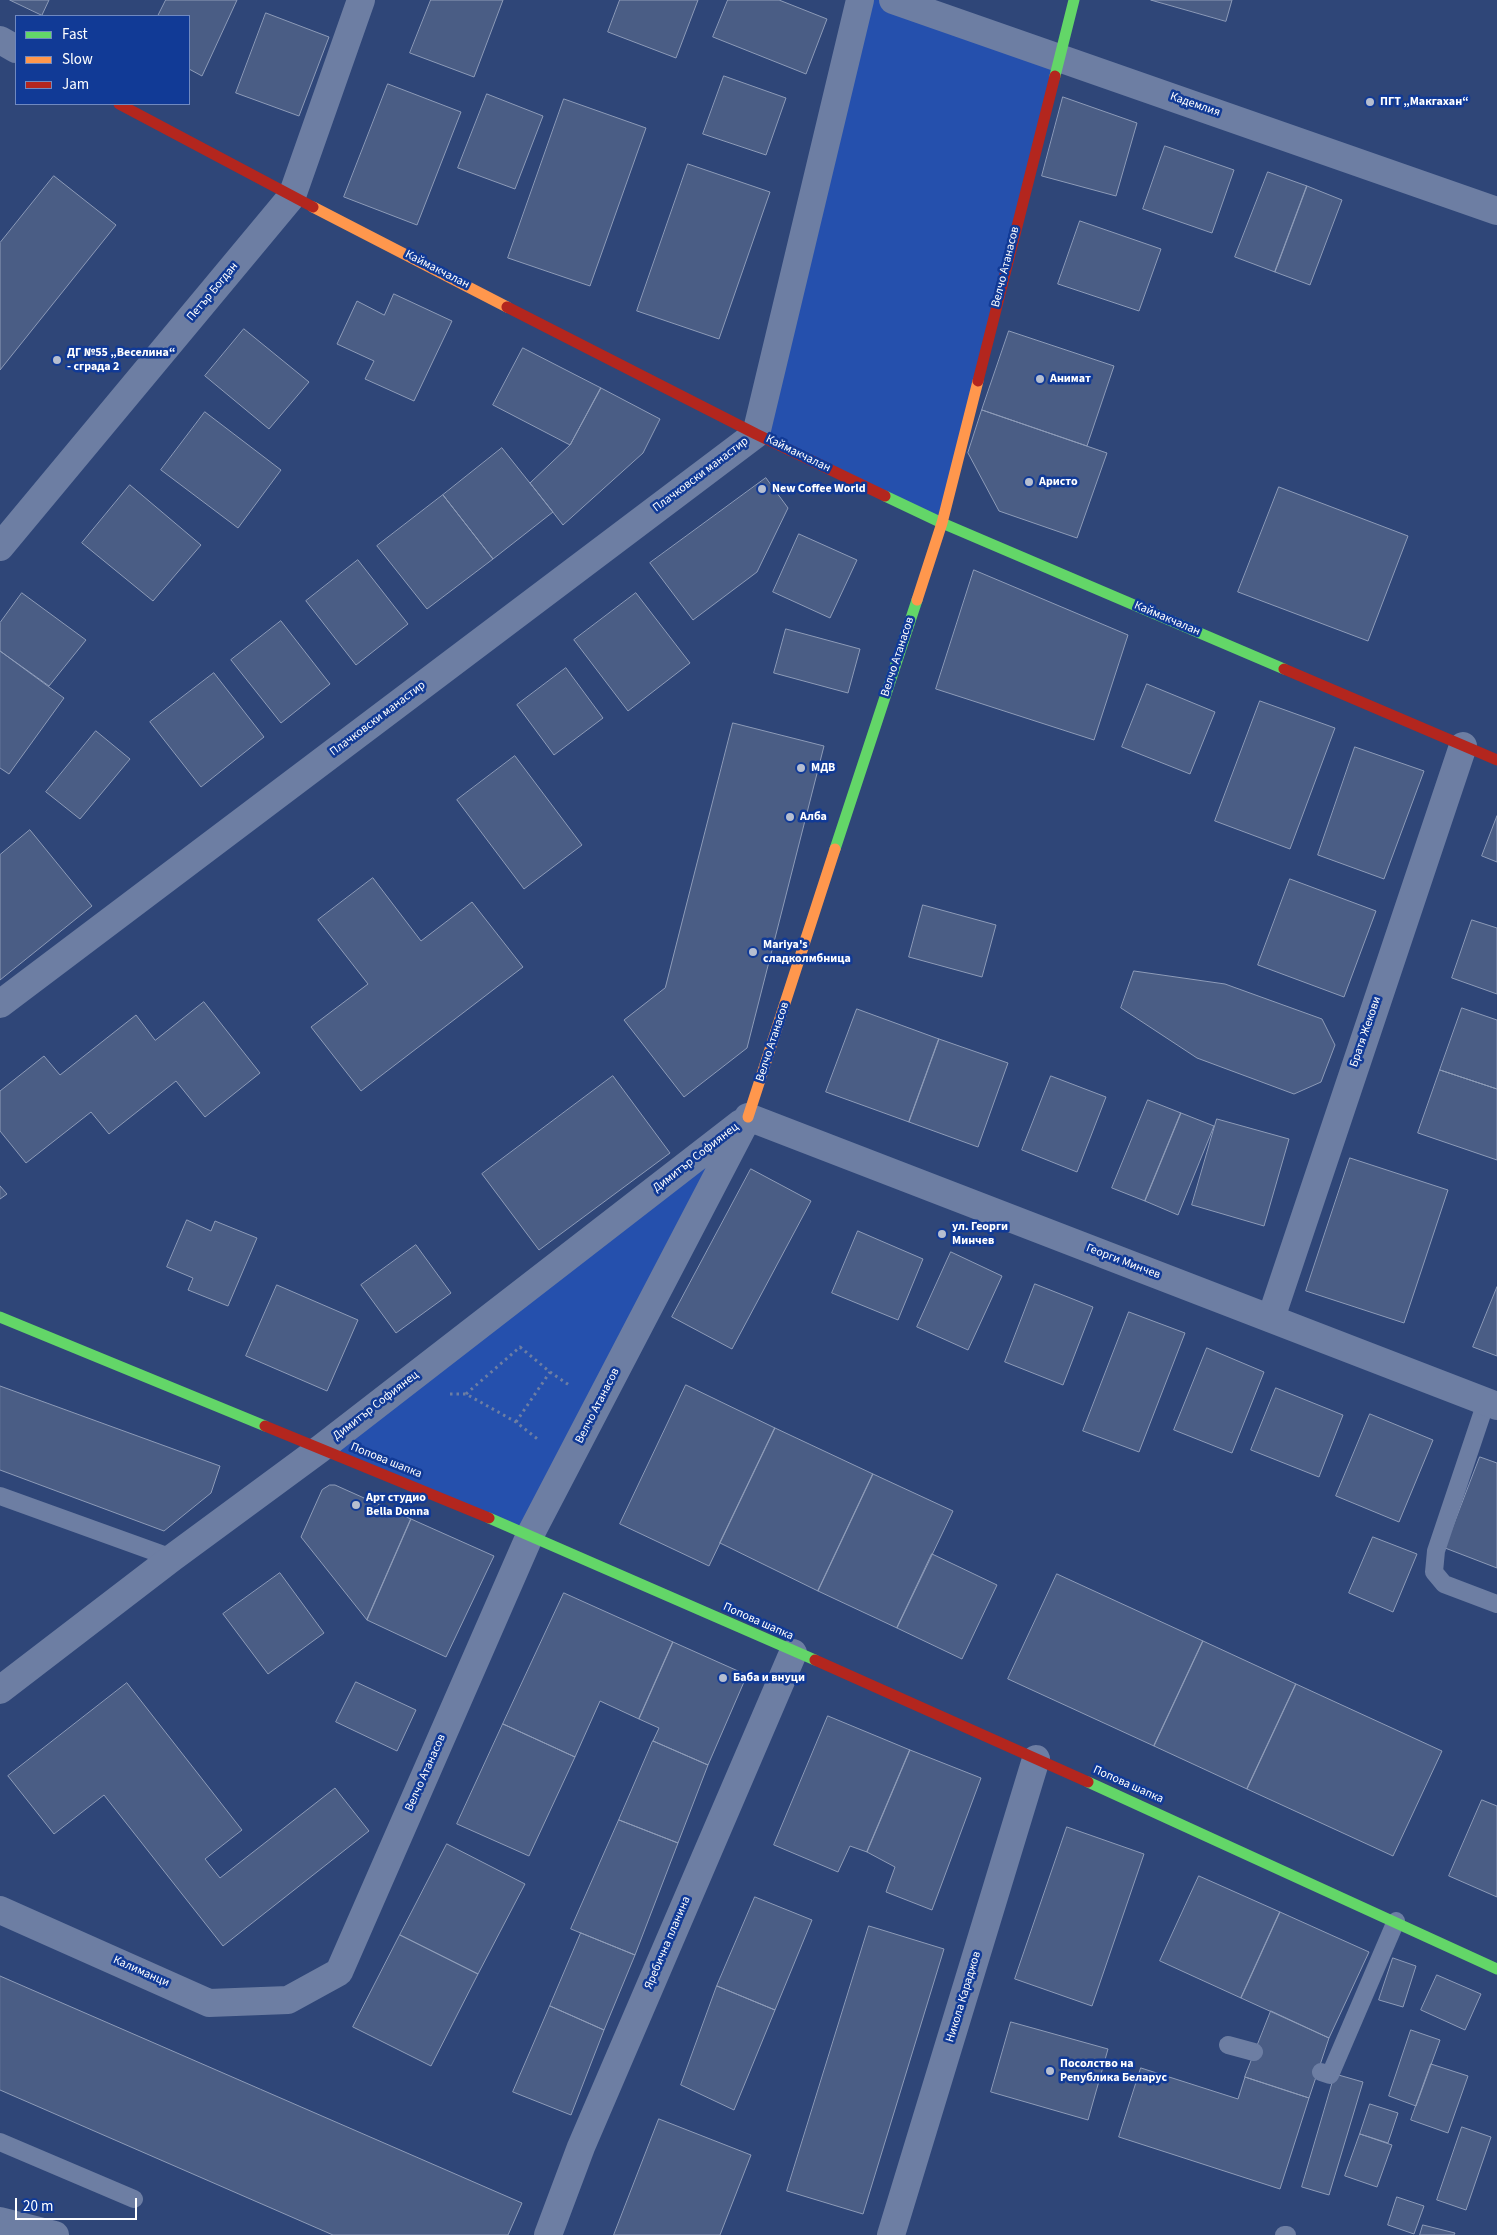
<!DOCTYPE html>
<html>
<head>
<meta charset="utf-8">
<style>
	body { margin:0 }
	#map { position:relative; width:1497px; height:2235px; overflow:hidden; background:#2f4678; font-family:"Source Sans 3",sans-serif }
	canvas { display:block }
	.legend { position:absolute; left:15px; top:15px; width:175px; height:90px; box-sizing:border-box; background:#113a96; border:1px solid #7089c0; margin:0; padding:6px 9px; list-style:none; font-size:15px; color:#fff }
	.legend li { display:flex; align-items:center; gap:10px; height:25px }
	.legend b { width:25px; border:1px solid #7089c0 }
	.scale { position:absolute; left:15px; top:2198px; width:122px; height:22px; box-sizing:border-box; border:2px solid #fff; border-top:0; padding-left:6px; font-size:15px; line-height:18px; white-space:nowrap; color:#fff; -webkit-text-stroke:4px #113a96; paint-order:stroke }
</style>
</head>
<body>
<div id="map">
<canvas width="1497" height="2235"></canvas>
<ul class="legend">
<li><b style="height:6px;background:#63d668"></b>Fast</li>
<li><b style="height:6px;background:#ff974d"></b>Slow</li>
<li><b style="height:6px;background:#b3261e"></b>Jam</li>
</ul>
<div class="scale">20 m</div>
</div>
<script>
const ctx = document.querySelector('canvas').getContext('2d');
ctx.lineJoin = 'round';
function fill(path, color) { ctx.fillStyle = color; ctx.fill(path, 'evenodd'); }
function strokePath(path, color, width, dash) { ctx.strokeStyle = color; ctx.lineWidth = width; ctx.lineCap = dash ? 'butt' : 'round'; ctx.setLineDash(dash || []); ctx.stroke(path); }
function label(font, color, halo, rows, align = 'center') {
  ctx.font = font + ' "Source Sans 3",sans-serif'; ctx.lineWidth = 5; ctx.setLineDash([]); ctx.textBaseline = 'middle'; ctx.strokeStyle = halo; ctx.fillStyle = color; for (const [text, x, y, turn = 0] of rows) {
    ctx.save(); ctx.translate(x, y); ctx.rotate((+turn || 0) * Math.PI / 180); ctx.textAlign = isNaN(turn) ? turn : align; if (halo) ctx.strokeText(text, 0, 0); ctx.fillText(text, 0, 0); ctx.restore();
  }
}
const green = new Path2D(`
	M860 0H893L1059 57 942 523 756 434Z
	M748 1117 530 1535 320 1449Z`);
const building = new Path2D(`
	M10 0H49L42 15Z
	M166 0H237L202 76 189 69V16H158Z
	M431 0H503L474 77 410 53Z
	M620 0H698L676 58 608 32Z
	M728 0H779L827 19 806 74 713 37Z
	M1151 0H1232L1226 21Z
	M266 13 329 37 299 116 236 93Z
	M724 76 786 98 766 155 703 134Z
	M388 84 461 112 417 225 344 197Z
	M487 94 543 116 515 189 458 168Z
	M1063 97 1137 123 1116 196 1042 176Z
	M564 99 646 128 590 286 508 258Z
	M1165 146 1234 170 1212 233 1143 209Z
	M688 164 770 192 719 339 637 311Z
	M1268 172 1307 186 1275 272 1235 257Z
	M54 176 116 225 0 370V243Z
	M1307 186 1342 200 1310 285 1275 272Z
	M1080 221 1161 249 1139 311 1058 284Z
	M394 294 452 321 414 401 365 379 374 361 337 344 357 301 384 315Z
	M244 329 309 382 269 429 205 376Z
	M1009 331 1114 366 1087 446 982 410Z
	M523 348 601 388 570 445 493 405Z
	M601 388 660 419 643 453 563 525 530 483 570 445Z
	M982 410 1107 453 1077 538 999 511 968 453Z
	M205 412 281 470 238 528 161 470Z
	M502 448 553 512 493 559 443 495Z
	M766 478 788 508 757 572 693 620 650 563Z
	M130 485 201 545 153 601 82 543Z
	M1279 487 1408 536 1368 641 1238 592Z
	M443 495 493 559 427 609 377 546Z
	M799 534 857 560 830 618 773 592Z
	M358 560 408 624 356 665 306 601Z
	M974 570 1128 635 1094 740 936 689Z
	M22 593 86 640 49 686 0 651V623Z
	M636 593 690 663 628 711 574 640Z
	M281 621 330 684 281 723 231 660Z
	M786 629 860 649 848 693 774 673Z
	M0 651 64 698 9 774 0 768Z
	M566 668 603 718 554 755 517 705Z
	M214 673 264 737 201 787 150 722Z
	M1147 684 1215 712 1190 774 1122 747Z
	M1260 701 1335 728 1290 849 1215 821Z
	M733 723 824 746 747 1048 684 1097 624 1020 665 988Z
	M96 731 130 759 80 819 46 792Z
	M1355 747 1424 771 1384 879 1318 855Z
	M515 756 582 845 524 889 457 800Z
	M1497 816V862L1482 856Z
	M30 830 92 906 0 980V855Z
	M373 878 421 941 472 902 523 967 361 1091 311 1027 368 984 318 920Z
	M1290 879 1376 911 1344 997 1258 965Z
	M923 905 996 925 982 977 909 957Z
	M1472 920 1497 928V994L1452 978Z
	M1134 971 1225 984 1322 1019 1335 1045 1321 1082 1294 1094 1197 1058 1121 1008Z
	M204 1002 260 1073 205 1117 176 1081 109 1134 91 1112 26 1163 0 1131V1091L44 1056 60 1075 136 1015 155 1040Z
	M1462 1008 1497 1020V1089L1440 1070Z
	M857 1009 939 1039 909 1122 826 1092Z
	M939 1039 1008 1063 978 1147 909 1122Z
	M1440 1070 1497 1089V1160L1418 1133Z
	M613 1076 670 1153 539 1250 482 1174Z
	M1051 1076 1106 1097 1077 1172 1022 1150Z
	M1148 1100 1181 1113 1145 1201 1112 1188Z
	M1181 1113 1214 1126 1178 1215 1145 1201Z
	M1217 1119 1289 1139 1264 1226 1192 1205Z
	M1350 1158 1448 1190 1404 1323 1306 1291Z
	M751 1169 811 1201 732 1349 672 1317Z
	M0 1186 7 1194 0 1199Z
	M187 1220 211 1231 215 1221 257 1238 228 1306 188 1290 193 1278 167 1267Z
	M858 1231 923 1259 898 1320 832 1293Z
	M416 1245 451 1293 396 1333 361 1285Z
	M951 1252 1002 1276 968 1350 917 1327Z
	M1035 1284 1093 1307 1063 1385 1005 1362Z
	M277 1285 358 1320 327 1391 246 1356Z
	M1497 1287V1356L1473 1347Z
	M1129 1312 1185 1333 1139 1452 1083 1431Z
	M1207 1348 1264 1372 1232 1453 1174 1430Z
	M686 1385 775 1428 709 1566 620 1524Z
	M0 1386 220 1466 211 1493 164 1531 0 1470Z
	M1276 1388 1343 1415 1319 1477 1251 1450Z
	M1370 1414 1433 1440 1399 1522 1336 1496Z
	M775 1428 873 1474 818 1591 720 1543Z
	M1480 1457 1497 1463V1568L1445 1548Z
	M873 1474 953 1511 897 1628 818 1591Z
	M330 1485H335L411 1519 367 1620 301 1537 322 1490Z
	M411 1519 494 1556 446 1657 367 1620Z
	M1373 1537 1417 1554 1393 1612 1349 1593Z
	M932 1554 997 1585 962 1659 897 1628Z
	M280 1573 324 1633 268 1674 223 1614Z
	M1057 1574 1203 1641 1154 1746 1008 1679Z
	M564 1593 673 1642 639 1719 600 1701 575 1757 503 1724Z
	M1203 1641 1296 1684 1247 1789 1154 1746Z
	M673 1642 747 1675 708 1765 653 1741 659 1728 639 1719Z
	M356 1682 416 1710 397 1751 336 1722Z
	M127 1683 242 1830 205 1859 220 1878 335 1788 369 1831 223 1946 104 1795 54 1834 8 1776Z
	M1296 1684 1442 1751 1393 1856 1247 1789Z
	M828 1716 910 1750 867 1852 850 1846 838 1872 774 1845Z
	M503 1724 575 1757 529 1856 457 1824Z
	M653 1741 708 1765 678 1843 619 1820Z
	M910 1750 981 1778 932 1910 886 1892 895 1867 867 1852Z
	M1482 1800 1497 1806V1897L1449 1876Z
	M619 1820 678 1843 635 1955 571 1929Z
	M1067 1827 1144 1854 1092 2006 1015 1979Z
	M447 1844 525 1884 478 1974 400 1935Z
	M1199 1876 1280 1912 1241 1998 1160 1961Z
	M755 1897 812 1920 775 2010 717 1986Z
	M1280 1912 1369 1952 1329 2038 1241 1998Z
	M869 1926 944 1949 863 2214 787 2191Z
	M581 1933 635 1955 604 2030 550 2006Z
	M400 1935 478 1974 431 2066 353 2027Z
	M1393 1958 1416 1966 1403 2007 1379 2000Z
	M1437 1975 1481 1994 1465 2030 1421 2010Z
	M0 1976 522 2203 508 2235H333L0 2090Z
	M717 1986 775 2010 734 2110 681 2085Z
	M550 2006 604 2030 571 2115 513 2092Z
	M1271 2011 1329 2038 1309 2098 1245 2077Z
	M1011 2022 1108 2049 1088 2120 991 2092Z
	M1411 2030 1440 2040 1416 2106 1389 2096Z
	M1431 2064 1468 2076 1448 2133 1411 2120Z
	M1141 2068 1238 2099 1245 2077 1309 2098 1280 2189 1119 2137Z
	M1335 2074 1363 2082 1329 2195 1302 2187Z
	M1370 2104 1398 2113 1388 2143 1360 2134Z
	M659 2119 751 2155 720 2235H614Z
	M1462 2127 1491 2137 1466 2210 1437 2200Z
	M1360 2134 1392 2145 1377 2187 1345 2176Z
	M1397 2197 1424 2206 1414 2234 1388 2225Z
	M1423 2225 1455 2233 1454 2235H1420Z`);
const path = new Path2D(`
	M450 1394H466L516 1422 540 1441
	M466 1394 520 1347 550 1372 569 1385
	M516 1422 550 1372`);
const lane = new Path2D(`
	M1486 1402 1436 1551 1434 1572 1444 1584 1497 1604
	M0 1496 172 1558
	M1228 2045 1254 2052
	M1321 2072 1330 2075 1396 1921
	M0 2142 134 2199
	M1284 2235H1287`);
const street = new Path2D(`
	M893 0 1497 211
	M0 40 16 49
	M0 547 292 196 361 0
	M0 1004 756 434 860 0
	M748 1117 1497 1406
	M1271 1318 1463 746
	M0 1690 172 1558 320 1449 741 1123
	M0 1910 209 2003 288 2000 339 1972 530 1535 748 1117
	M0 2221 55 2235
	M548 2235 581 2147 793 1653
	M891 2235 1036 1759`);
const fast = new Path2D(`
	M1055 76 1074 0
	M885 496 942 523 1284 669
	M835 849 917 600
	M0 1317 265 1426
	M489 1518 815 1660
	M1088 1782 1497 1969`);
const slow = new Path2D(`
	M313 207 507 307
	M917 600 942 523 978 381
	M748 1117 835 849`);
const jam = new Path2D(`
	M119 104 313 207
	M507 307 756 434 885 496
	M978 381 1055 76
	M1284 669 1497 760
	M265 1426 489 1518
	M815 1660 1088 1782`);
const markers = [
	[1370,102,5,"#b6bed0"],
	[57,360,5,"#b6bed0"],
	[1040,379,5,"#b6bed0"],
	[1029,482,5,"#b6bed0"],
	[762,489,5,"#b6bed0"],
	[801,768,5,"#b6bed0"],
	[790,817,5,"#b6bed0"],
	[753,952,5,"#b6bed0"],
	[942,1234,5,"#b6bed0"],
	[356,1505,5,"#b6bed0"],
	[723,1678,5,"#b6bed0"],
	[1050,2071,5,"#b6bed0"]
];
const poiNames = [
	["ПГТ „Макгахан“",1380,102],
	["ДГ №55 „Веселина“",67,353],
	["- сграда 2",67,367],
	["Анимат",1050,379],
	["Аристо",1039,482],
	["New Coffee World",772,489],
	["МДВ",811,768],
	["Алба",800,817],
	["Mariya's",763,945],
	["сладколмбница",763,959],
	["ул. Георги",952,1227],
	["Минчев",952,1241],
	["Арт студио",366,1498],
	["Bella Donna",366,1512],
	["Баба и внуци",733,1678],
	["Посолство на",1060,2064],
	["Република Беларус",1060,2078]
];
const streetNames = [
	["Кадемлия",1195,105,19],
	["Велчо Атанасов",1006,267,-76],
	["Каймакчалан",437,270,27],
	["Петър Богдан",213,292,-50],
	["Каймакчалан",798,454,26],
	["Плачковски манастир",701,475,-37],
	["Каймакчалан",1167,619,23],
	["Велчо Атанасов",898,657,-72],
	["Плачковски манастир",378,719,-37],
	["Братя Жекови",1366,1032,-71],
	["Велчо Атанасов",773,1042,-72],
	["Димитър Софиянец",696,1158,-38],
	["Георги Минчев",1123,1262,21],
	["Димитър Софиянец",376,1406,-38],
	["Велчо Атанасов",598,1406,-63],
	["Попова шапка",386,1461,22],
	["Попова шапка",758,1622,24],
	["Велчо Атанасов",426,1773,-66],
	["Попова шапка",1128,1785,24],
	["Яребична планина",668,1943,-67],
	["Калиманци",141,1972,24],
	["Никола Караджов",964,1997,-73]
];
fill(green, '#2550ad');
fill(building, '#4a5d85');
strokePath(building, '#8d9bb8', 1);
strokePath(path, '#6d7ea3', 3, [2.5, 4]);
strokePath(lane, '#6d7ea3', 18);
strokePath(street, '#6d7ea3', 28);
strokePath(fast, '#63d668', 11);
strokePath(slow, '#ff974d', 11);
strokePath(jam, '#b3261e', 11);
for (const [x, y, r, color] of markers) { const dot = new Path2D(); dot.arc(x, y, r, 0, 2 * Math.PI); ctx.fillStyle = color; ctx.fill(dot); strokePath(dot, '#113a96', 2); }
label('bold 12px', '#fff', '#113a96', poiNames, 'left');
label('12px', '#fff', '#113a96', streetNames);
</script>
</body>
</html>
